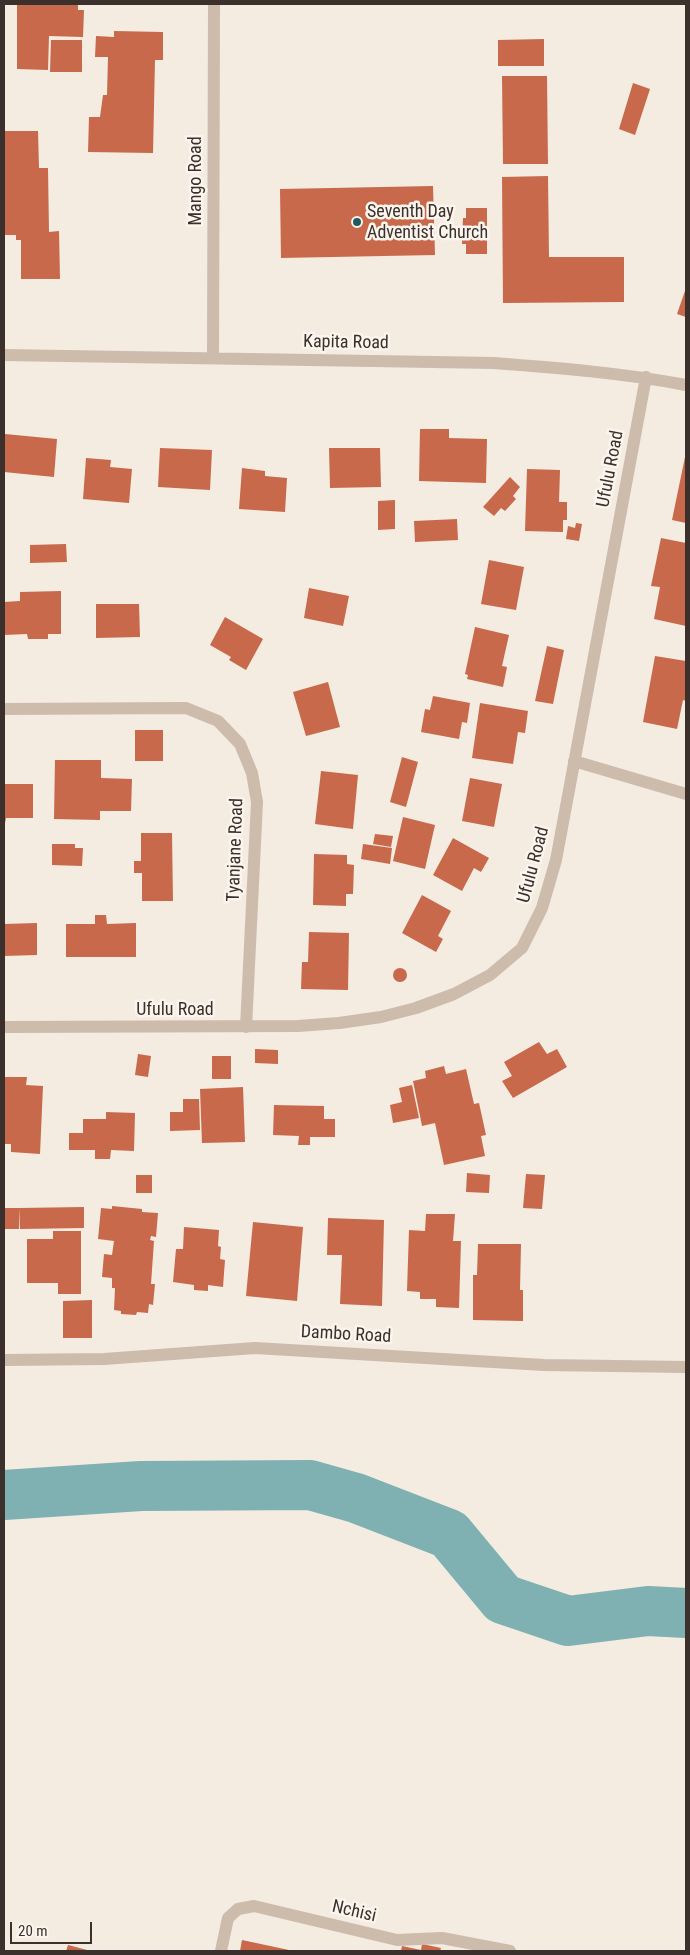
<!DOCTYPE html>
<html>
<head>
<meta charset="utf-8">
<style>
	body { margin:0 }
	#map { position:relative; width:690px; height:1955px; overflow:hidden; background:#f4ebe1; font-family:"Roboto Condensed",sans-serif }
	canvas { display:block }
	.frame { position:absolute; inset:0; border:5px solid #3b302b; pointer-events:none }
	.scale { position:absolute; left:10px; top:1922px; width:82px; height:22px; box-sizing:border-box; border:2px solid #3b302b; border-top:0; padding-left:6px; font-size:15px; line-height:18px; white-space:nowrap; color:#3b302b; -webkit-text-stroke:4px #fbf5ee; paint-order:stroke }
</style>
</head>
<body>
<div id="map">
<canvas width="690" height="1955"></canvas>
<div class="frame"></div>
<div class="scale">20 m</div>
</div>
<script>
const ctx = document.querySelector('canvas').getContext('2d');
ctx.lineJoin = 'round';
function strokePath(path, color, width, dash) { ctx.strokeStyle = color; ctx.lineWidth = width; ctx.lineCap = dash ? 'butt' : 'round'; ctx.setLineDash(dash || []); ctx.stroke(path); }
function fill(path, color) { ctx.fillStyle = color; ctx.fill(path, 'evenodd'); }
function label(font, color, halo, rows, align = 'center') {
  ctx.font = font + ' "Roboto Condensed",sans-serif'; ctx.lineWidth = 5; ctx.setLineDash([]); ctx.textBaseline = 'middle'; ctx.strokeStyle = halo; ctx.fillStyle = color; for (const [text, x, y, turn = 0] of rows) {
    ctx.save(); ctx.translate(x, y); ctx.rotate((+turn || 0) * Math.PI / 180); ctx.textAlign = isNaN(turn) ? turn : align; if (halo) ctx.strokeText(text, 0, 0); ctx.fillText(text, 0, 0); ctx.restore();
  }
}
const river = new Path2D(`
	M4 1495 141 1486 310 1485 356 1498 449 1534 503 1599 568 1621 648 1611 686 1613`);
const building = new Path2D(`
	M17 4H78V10H84L83 37 49 36 48 70 17 69Z
	M114 31 163 32V60H155L153 153 88 152 89 117H100L103 95H107L108 57H95L96 36 114 37Z
	M544 39V66H498V40Z
	M51 40H82V72H50Z
	M502 76H547L548 164H503Z
	M633 83 650 89 635 135 619 129Z
	M4 131H38L39 168H48L49 232 59 231 60 279H21V240H16V235H4Z
	M548 176 549 257H624V302L503 303 502 177Z
	M433 186 435 255 281 258 280 189Z
	M466 208H487V254H466V244H462L463 218H466Z
	M686 288V317L677 314Z
	M420 429H449V438L487 439 486 483 419 481Z
	M5 434 57 439 54 477 4 472Z
	M160 448 212 450 210 490 158 487Z
	M329 448H380L381 487 330 488Z
	M685 457H686V523L672 520Z
	M86 458 111 460 110 467 132 469 129 503 83 499Z
	M242 468 265 471V476L287 478 285 512 239 509Z
	M527 469 560 470 559 502H567V520H563V532L525 531Z
	M510 477 520 487 513 496 516 499 505 511 501 508 494 516 483 507Z
	M395 500V529L378 530V501Z
	M457 519 458 540 415 542 414 521Z
	M576 523 582 524 579 541 566 539 568 526 575 528Z
	M661 538 686 543V626L654 619 660 587 651 586Z
	M66 544 67 562 30 563V545Z
	M489 560 524 567 516 610 481 604Z
	M309 588 349 596 343 626 304 618Z
	M61 591V634H48V639H28L27 634 4 635V602L20 601V592Z
	M96 604H139L140 637 96 638Z
	M225 617 263 639 246 670 229 660 231 657 210 645Z
	M475 627 509 635 502 666 507 667 503 687 467 679 468 675 465 674Z
	M547 646 564 650 553 704 535 701Z
	M655 656 686 661 685 690H686V701L683 700 677 729 643 722Z
	M328 682 340 727 306 736 293 692Z
	M433 696 470 703 467 723 462 722 459 739 421 732 425 709 430 710Z
	M480 703 528 711 525 733 518 732 513 764 472 758Z
	M135 730H163V761H135Z
	M402 757 418 762 406 807 390 802Z
	M55 760H101V778L132 779 131 811H100V820L54 819Z
	M321 771 358 775 353 829 315 824Z
	M470 778 502 784 494 827 462 821Z
	M4 784H33V818H6L5 823H4Z
	M403 817 435 825 425 869 393 861Z
	M141 833H172L173 901H142V873H134V861H141Z
	M375 834 393 836 391 847 373 844Z
	M453 838 489 858 481 872 474 868 462 891 433 875Z
	M52 844H75V848H83L82 866 52 865Z
	M363 844 392 848 390 864 361 859Z
	M314 854 347 855V864L354 865 353 894H346V906L313 905Z
	M422 895 451 911 438 936 443 939 436 952 402 933Z
	M95 915H106L107 924 136 923V957H66V924H95Z
	M37 923V955L4 956V924Z
	M309 932 349 933 348 990 301 989 302 962H308Z
	M393 975a7 7 0 1 1 14 0a7 7 0 1 1-14 0Z
	M539 1042 547 1054 557 1049 567 1067 513 1098 502 1081 512 1076 504 1062Z
	M255 1049 278 1050V1064L255 1063Z
	M138 1054 151 1056 148 1077 135 1075Z
	M212 1056H231V1079H212Z
	M444 1066 446 1074 466 1069 474 1104 479 1103 486 1135 481 1136 485 1156 444 1165 435 1123 422 1126 413 1081 426 1078 425 1071Z
	M4 1077H27L26 1085 43 1086 40 1154 11 1152V1144H4Z
	M412 1085 419 1118 393 1123 390 1105 402 1102 399 1088Z
	M243 1087 245 1142 202 1143 200 1089Z
	M183 1099H199L200 1130 170 1131V1112H183Z
	M274 1105 324 1106V1119H335V1137H310V1145H298L299 1136 273 1135Z
	M106 1112 135 1113 134 1151 111 1150 110 1159H95V1150H69V1133H83V1119H106Z
	M467 1173 490 1175 489 1193 466 1192Z
	M526 1174 545 1175 542 1209 523 1208Z
	M136 1175H152V1193H136Z
	M112 1206 142 1209V1212L158 1213 156 1237 151 1236 150 1240 154 1241 151 1284H155L153 1305 149 1304 148 1313 137 1312 136 1315 121 1314V1311L114 1310 115 1288H112V1278L102 1277 104 1254 112 1255 114 1241 98 1239 101 1208 112 1209Z
	M84 1207V1228L20 1229 19 1208Z
	M4 1208H19V1229H4Z
	M426 1214H455L453 1241H461L459 1308 436 1307V1299H420V1292L407 1291 409 1230 425 1231Z
	M328 1218 384 1220 382 1306 340 1304 342 1255H327Z
	M253 1222 303 1227 297 1301 246 1296Z
	M184 1227 219 1230 218 1246 221 1247 220 1259 225 1260 223 1287 208 1285V1291L194 1290V1285L173 1282 176 1249H183Z
	M53 1231H81V1294H58V1283H27V1239H53Z
	M478 1244H521L520 1290H523V1321L473 1320V1275H477Z
	M92 1300V1338H63V1301Z
	M242 1940 289 1950V1951H240Z
	M422 1944 441 1948 440 1951H401L402 1946 421 1950Z
	M68 1945 91 1951H66Z`);
const minor = new Path2D(`
	M4 355 494 363C559 368 623 373 686 385
	M213 357 214 4
	M4 709 186 708 218 721 240 744 252 773 257 802 246 1027
	M574 761 686 794
	M4 1027 298 1026 339 1023 381 1017 416 1008 454 994 490 975 522 948 542 908 556 860 646 377
	M4 1360 104 1359 255 1348 544 1365 686 1367
	M221 1951 228 1918 238 1909 254 1906 397 1940 442 1938 510 1951`);
const markers = [
	[357,222,5,"#1f5a5e"]
];
const streetNames = [
	["Mango Road",196,181,-90],
	["Kapita Road",346,343,1],
	["Ufulu Road",611,469,-79],
	["Tyanjane Road",236,850,-88],
	["Ufulu Road",534,865,-75],
	["Ufulu Road",175,1010],
	["Dambo Road",346,1335,3],
	["Nchisi",354,1912,13]
];
const poiNames = [
	["Seventh Day",367,212],
	["Adventist Church",367,233]
];
strokePath(river, '#7fb0b2', 50);
fill(building, '#c8694b');
strokePath(minor, '#cdbbac', 12);
for (const [x, y, r, color] of markers) { const dot = new Path2D(); dot.arc(x, y, r, 0, 2 * Math.PI); ctx.fillStyle = color; ctx.fill(dot); strokePath(dot, '#fbf5ee', 2); }
label('18px', '#3b302b', '#fbf5ee', streetNames);
label('18px', '#3b302b', '#fbf5ee', poiNames, 'left');
</script>
</body>
</html>
